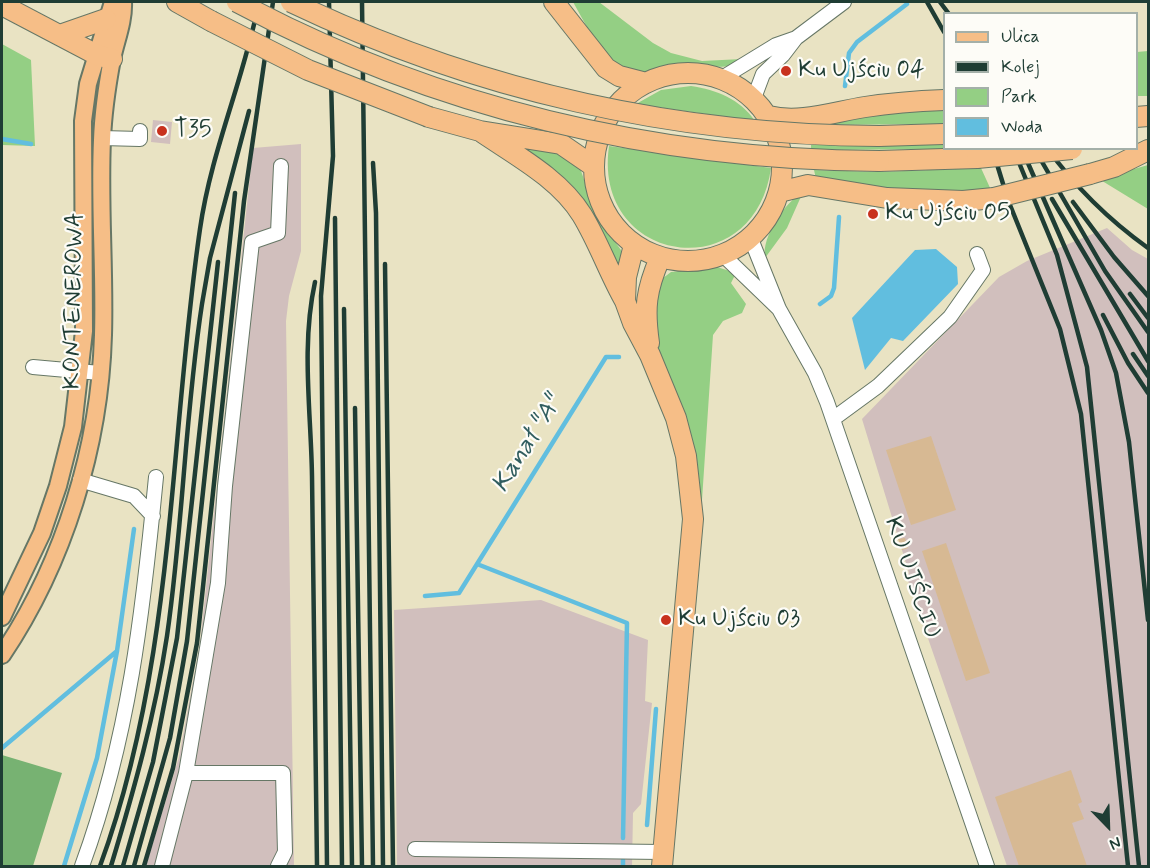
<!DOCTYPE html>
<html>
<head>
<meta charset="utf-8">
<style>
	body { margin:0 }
	#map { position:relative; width:1150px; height:868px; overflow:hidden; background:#e9e3c3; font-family:Mynerve,sans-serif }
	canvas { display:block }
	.frame { position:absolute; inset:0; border:3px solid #1f3d34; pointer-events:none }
	.legend { position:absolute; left:943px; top:12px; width:195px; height:138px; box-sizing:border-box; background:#fdfcf7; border:2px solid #a4b0a9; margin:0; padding:8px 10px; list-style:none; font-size:18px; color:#1f3d34 }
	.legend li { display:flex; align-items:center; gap:12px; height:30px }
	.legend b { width:30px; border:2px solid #a4b0a9 }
	.north { position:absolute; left:1078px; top:796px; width:60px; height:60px; -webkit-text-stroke:4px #fdfcf7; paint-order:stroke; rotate:157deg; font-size:16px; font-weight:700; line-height:24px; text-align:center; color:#1f3d34 }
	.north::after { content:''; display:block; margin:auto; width:21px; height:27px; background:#1f3d34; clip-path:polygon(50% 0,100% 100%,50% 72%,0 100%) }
</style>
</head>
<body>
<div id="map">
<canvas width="1150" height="868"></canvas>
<div class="frame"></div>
<ul class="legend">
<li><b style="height:8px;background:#f6be87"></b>Ulica</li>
<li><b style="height:8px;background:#1f3d34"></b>Kolej</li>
<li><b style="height:16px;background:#94cf84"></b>Park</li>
<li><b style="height:16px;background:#61bedf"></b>Woda</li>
</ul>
<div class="north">N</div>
</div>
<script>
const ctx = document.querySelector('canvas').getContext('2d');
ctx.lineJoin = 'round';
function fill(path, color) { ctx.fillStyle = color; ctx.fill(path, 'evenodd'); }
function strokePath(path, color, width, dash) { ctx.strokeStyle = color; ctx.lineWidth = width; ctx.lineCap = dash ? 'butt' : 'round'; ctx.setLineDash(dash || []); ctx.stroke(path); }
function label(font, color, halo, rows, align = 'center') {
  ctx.font = font + ' Mynerve,sans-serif'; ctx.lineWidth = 4.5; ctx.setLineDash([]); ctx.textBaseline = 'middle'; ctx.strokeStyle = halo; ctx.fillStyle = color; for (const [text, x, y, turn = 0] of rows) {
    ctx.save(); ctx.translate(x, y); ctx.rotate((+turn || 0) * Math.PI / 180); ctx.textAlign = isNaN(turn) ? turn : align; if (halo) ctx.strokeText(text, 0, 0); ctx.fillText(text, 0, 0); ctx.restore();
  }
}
const industrial = new Path2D(`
	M153 120 172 122 170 144 151 142Z
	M301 144V251L289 296 286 321 294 866H146L179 757 200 643 253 148Z
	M1107 228 1132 250 1148 259V866H1007L906 575 909 573 862 419 999 277 1027 261Z
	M541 600 648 640 645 701 652 703 641 804 633 813 632 866H397L394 610Z`);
const green = new Path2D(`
	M573 2H599L653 43 671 53 702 61 742 59C722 73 712 64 690 63 672 63 657 72 640 72 605 71 588 27 573 2Z
	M2 44 31 60 35 146 2 145Z
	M1148 51V96H1137V52Z
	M691 86C717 90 740 99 755 121L636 104 661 90Z
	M944 108V124L811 125 848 117Z
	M508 142 558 151 580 168 597 217 621 250 623 281 615 262Z
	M944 144V148L953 149 811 150V145Z
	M609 146 771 168C754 289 592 265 609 146Z
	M1148 165V209L1099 179Z
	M981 168 991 190 929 194 816 179 814 170 879 172Z
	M803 192 787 228 765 258C761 237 786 201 803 192Z
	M717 267 736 273 731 283 746 304 742 313 723 321 713 335 701 515 698 475 690 436 657 346 654 285 671 272Z`);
const forest = new Path2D(`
	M2 755 62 773 33 866H2Z`);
const water = new Path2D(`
	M936 249 957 267 958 284 903 341 891 338 865 370 852 318 915 250Z`);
const stream = new Path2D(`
	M845 86 849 53 857 42 907 4
	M2 139 31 144
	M820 304 831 296 834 288 839 217
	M477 564 627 623 623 838
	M425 596 459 593 606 357H619
	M2 748 117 651
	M647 825 656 709
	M623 860V866
	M64 866 97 758 117 651 134 529`);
const building = new Path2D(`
	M159 127H166V135H159Z
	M931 436 956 510 911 525 886 450Z
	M905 538 908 548 902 550 898 539Z
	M946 543 990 673 966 681 922 551Z
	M1071 770 1082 802 1078 804 1084 819 1072 823 1087 866H1019L995 797Z`);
const minor = new Path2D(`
	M722 78 776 45 796 38
	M754 98 763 74 783 55 796 38 844 2
	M102 138 140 139V131
	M751 239 779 309 815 373 827 402 987 866
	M723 255 778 308
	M33 367 100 373
	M833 419 878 386 950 317 983 270 977 254
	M80 480 134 496 153 516
	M186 773H283L285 852 278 866
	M415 849 662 852
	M82 866C129 738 143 612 156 477
	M162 866 186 773 218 583 225 486 252 242 278 233 281 166`);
const major = new Path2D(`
	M2 617 42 533 58 486 73 427 84 331 83 121 88 84 113 2
	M2 655C64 563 100 446 103 335 105 270 99 205 102 140 103 113 107 86 112 59 116 40 124 21 123 2`);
const highway = new Path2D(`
	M177 2 211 21
	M554 2 606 68 619 76 646 83
	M2 5 97 55 112 59
	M60 35 106 19
	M594 167a94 94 0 1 1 188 0a94 94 0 1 1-188 0Z
	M768 116C800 124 833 112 865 107 891 103 918 101 944 100
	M429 117 480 131 561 144 593 166
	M1136 117 1148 116
	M480 131C515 155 559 178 582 215 599 243 609 273 625 301
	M879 136 944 134
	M879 161 977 158
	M1090 174 1114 167 1148 150
	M779 192 808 185 887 198 963 201 994 198
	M634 245 626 277 625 301 633 323 650 355 676 418 686 456 693 519 662 866
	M649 343C644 308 646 290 660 258`);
const rail = new Path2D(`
	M362 2 373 866
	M927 2 944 32
	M940 2 949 14
	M992 148 1008 200 1060 329 1081 414 1128 866
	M1013 148 1057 255 1087 367 1139 866
	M1034 148 1105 271 1148 332
	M1047 148C1076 188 1109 220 1148 248
	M1024 154 1101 330 1116 373 1129 442 1148 620
	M373 163 376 213 383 866
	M1052 199 1148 361
	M1073 202 1114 257 1148 296
	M335 218 342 866
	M385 264 393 866
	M315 282C301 346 311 411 312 476 314 606 316 736 317 866
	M1130 294 1148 318
	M344 309 352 866
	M1103 315 1128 363 1148 393
	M1133 354 1148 376
	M355 408 362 866
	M100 866C175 663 169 441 200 229 211 151 244 79 259 2
	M111 866C134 790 155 715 167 636 183 526 185 414 202 304L210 258 249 111
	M123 866 153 762 177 638 218 262
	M134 866 170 738 187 641 235 193
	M144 866 173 768 197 643 244 201 273 2
	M327 866 321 296 333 156 329 2`);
const highwayBridge = new Path2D(`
	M237 2C435 108 655 160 879 161
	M291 2C475 90 674 135 879 136
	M211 21 308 70 429 117
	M977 158 1072 149
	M994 198 1090 174`);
const markers = [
	[786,71,6,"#c8321e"],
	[162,131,6,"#c8321e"],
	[873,214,6,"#c8321e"],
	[666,620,6,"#c8321e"]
];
const poiNames = [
	["Ku Ujściu 04",798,71],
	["T35",174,131],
	["Ku Ujściu 05",885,214],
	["Ku Ujściu 03",678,620]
];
const streetNames = [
	["KONTENEROWA",75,301,-89],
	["KU UJŚCIU",911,578,71]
];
const waterNames = [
	["Kanał \"A\"",528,445,-58]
];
fill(industrial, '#d1bfbd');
fill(green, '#94cf84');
fill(forest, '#77b272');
fill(water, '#61bedf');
strokePath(stream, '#61bedf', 4.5);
fill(building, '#d7b993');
strokePath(minor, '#676', 16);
strokePath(major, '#676', 20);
strokePath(highway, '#676', 22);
strokePath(minor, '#fff', 14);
strokePath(major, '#f6be87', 16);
strokePath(highway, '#f6be87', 20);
strokePath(rail, '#1f3d34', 4.5);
strokePath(highwayBridge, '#676', 22, []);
strokePath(highwayBridge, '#f6be87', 20);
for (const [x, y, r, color] of markers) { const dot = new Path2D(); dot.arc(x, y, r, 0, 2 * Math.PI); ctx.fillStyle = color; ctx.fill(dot); strokePath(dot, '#fdfcf7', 2); }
label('24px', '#1f3d34', '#fdfcf7', poiNames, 'left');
label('24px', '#1f3d34', '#fdfcf7', streetNames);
label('italic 26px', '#305d5f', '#fdfcf7', waterNames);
</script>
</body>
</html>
